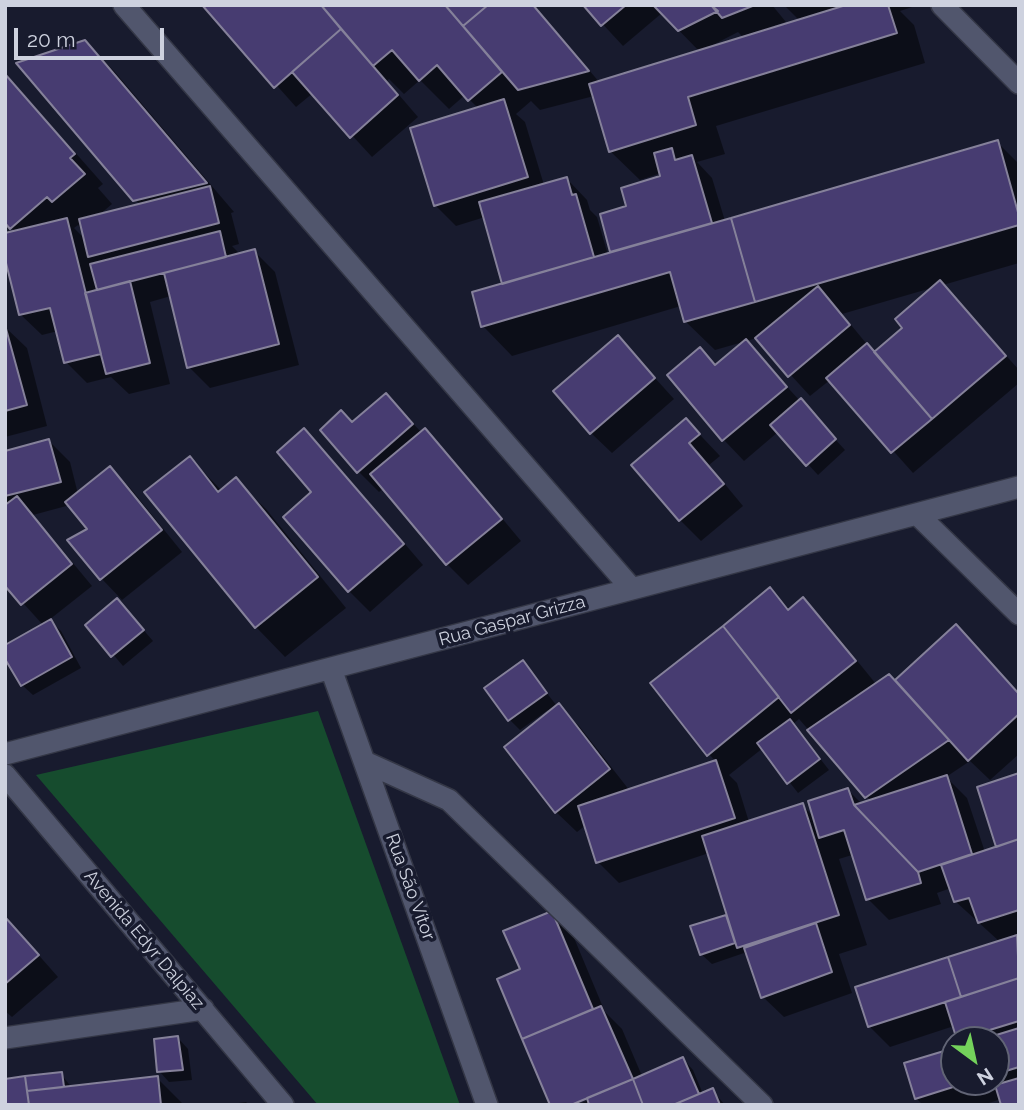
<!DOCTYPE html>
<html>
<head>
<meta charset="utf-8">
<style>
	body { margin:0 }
	#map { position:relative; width:1024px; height:1110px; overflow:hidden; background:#181b2e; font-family:Raleway,sans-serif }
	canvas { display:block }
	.frame { position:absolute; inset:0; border:7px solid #ced2df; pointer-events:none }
	.north { position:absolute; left:940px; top:1026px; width:70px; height:70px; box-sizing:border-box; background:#181b2e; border:2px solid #616475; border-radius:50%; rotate:147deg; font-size:19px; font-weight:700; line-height:28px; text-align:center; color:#ced2df }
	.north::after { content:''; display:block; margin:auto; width:24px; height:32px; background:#74d25b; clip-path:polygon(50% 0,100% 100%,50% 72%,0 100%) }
	.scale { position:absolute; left:14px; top:28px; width:150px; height:32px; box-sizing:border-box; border:4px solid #ced2df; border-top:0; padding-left:9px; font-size:21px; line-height:24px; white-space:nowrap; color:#ced2df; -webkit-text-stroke:5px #181b2e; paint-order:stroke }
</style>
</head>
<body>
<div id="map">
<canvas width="1024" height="1110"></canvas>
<div class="frame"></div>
<div class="north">N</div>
<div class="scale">20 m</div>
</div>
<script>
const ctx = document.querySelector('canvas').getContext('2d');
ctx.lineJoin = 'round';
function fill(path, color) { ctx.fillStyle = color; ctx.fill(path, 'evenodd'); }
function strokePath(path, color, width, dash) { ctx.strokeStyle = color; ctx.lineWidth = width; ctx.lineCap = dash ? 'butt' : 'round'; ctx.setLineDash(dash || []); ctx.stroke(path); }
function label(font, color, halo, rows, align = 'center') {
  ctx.font = font + ' Raleway,sans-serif'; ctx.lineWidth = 7; ctx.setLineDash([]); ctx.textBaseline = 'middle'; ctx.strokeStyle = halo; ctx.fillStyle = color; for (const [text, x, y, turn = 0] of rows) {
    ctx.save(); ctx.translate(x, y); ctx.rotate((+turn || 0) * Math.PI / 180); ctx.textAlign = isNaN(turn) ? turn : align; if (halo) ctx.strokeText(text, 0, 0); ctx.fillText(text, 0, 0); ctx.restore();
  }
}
const green = new Path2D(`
	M318 711 460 1105H318L36 775Z`);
const shadow = new Path2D(`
	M205 5H534L600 83 700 52 662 13 623 46 585 5H772L786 22 774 26 775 29 800 21 784 5H918L900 11 914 25 925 63 716 126 725 154 697 162 712 178 725 221 997 142 1019 164V263L943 285 1019 370V383L913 473 830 380 810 396 757 338 715 350 685 321 681 306 512 356 483 326 504 285 485 217 456 226 435 205 479 109 465 95 449 109 420 80 404 94 389 79 387 81 418 117 372 157 313 93 296 107ZM738 32 744 38 708 49 707 48ZM594 96 610 151 640 180 661 173 662 177 628 207 602 215 612 254 608 255 597 217 590 210 587 200 567 179 544 185 525 122 516 114 531 101 540 110ZM935 287 905 328 875 354 842 314Z
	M85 42 114 71 234 212 231 213 239 244 232 246 241 255 254 251 275 272 299 365 210 388 189 367 171 296 150 302 170 384 129 394 111 377 87 383 66 362 58 331 42 335 21 315 16 233 5 221V73L103 184 98 188 112 204 98 216 141 205 135 199ZM78 225 83 230 86 240 74 228Z
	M5 327 27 348 47 426 5 437Z
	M618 337 674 399 612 453 591 433Z
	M746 342 845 450 818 475 778 432 744 461 724 440 669 375 700 350 717 366Z
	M386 395 422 433 425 431 446 451 521 541 468 585 447 564 384 488 379 492 358 471 353 424Z
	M686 420 720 456 709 465 743 506 701 541 680 520 634 465Z
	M304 430 325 451 423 565 370 612 349 591Z
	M49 441 70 462 78 494 110 468 131 489 182 552 122 600 102 579 70 541 90 530 70 505 33 515 92 586 49 620 61 631 81 668 33 695 22 685 43 625 5 583V453Z
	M190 458 222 491 236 480 266 509 346 608 285 657 256 627 146 493Z
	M770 590 790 610 803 599 824 620 876 684 895 682 956 627 1019 694V754L990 780 970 761 946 777 967 798 985 852 998 848 1019 775V1105L1001 1099 983 1105H923L916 1098 954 1050V1082H996V1040H959L954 1026 890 1047 869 1026 1000 942 955 901 951 888 937 893 941 904 889 920 868 899 852 855 839 859 867 945 839 954 852 993 784 1017 763 997 749 958 744 953 712 964 701 954 693 927 729 916 709 853 619 883 598 862 586 825 577 832 556 812 550 712 548 710 520 730 510 720 522 662 557 706 579 726 630 791 716 762 709 754ZM799 719 871 801 862 804 848 790 815 818 802 805 749 822 737 783 729 775 763 748 798 793 829 770 793 724Z
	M127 611 153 641 123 666 88 625Z
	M551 913 572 933 605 1012 622 1029 642 1076 683 1059 693 1070 703 1094 712 1090 725 1105H576L589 1100V1097L552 1105 499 980 522 970Z
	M5 917 58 977 12 1017 5 1011Z
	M178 1038 188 1049 192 1080 169 1082 159 1071Z
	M61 1074 72 1088 157 1078 184 1105H5Z
	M246 1102 249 1105H224Z`);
const building = new Path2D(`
	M202 5H321L341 29 274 88Z
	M321 5H445L502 72 468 101 437 65 419 81 392 50 373 66Z
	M445 5H488L463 26Z
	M488 5H533L589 71 518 90 463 26Z
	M583 5H626L601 26Z
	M653 5H711L718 11 678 31Z
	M711 5H755L722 18Z
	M846 5H888L897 33 688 97 696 125 609 152 589 84Z
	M341 29 398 95 350 138 292 72Z
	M85 40 207 183 133 201 16 63Z
	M5 74 75 154 70 158 85 174 52 202 47 197 10 229 5 223Z
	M504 99 528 177 434 206 410 128Z
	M998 140 1019 216V225L755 302 731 218Z
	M672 148 675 160 692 155 712 223 610 252 600 214 626 206 621 188 660 176 654 153Z
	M567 177 572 195 576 194 594 257 502 284 479 202Z
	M210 186 219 223 88 257 79 219Z
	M67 218 101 354 64 363 50 308 19 315 5 259V233Z
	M731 218 755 302 684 322 670 272 481 327 472 292Z
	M220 231 226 257 97 290 90 264Z
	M255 249 279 344 187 368 164 273Z
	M940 280 1006 356 932 419 874 352 902 328 895 319Z
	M130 281 150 363 106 374 85 293Z
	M818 286 850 325 788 377 755 338Z
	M5 325 27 405 5 411Z
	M618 335 655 378 590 434 553 391Z
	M746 339 787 387 722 441 667 375 700 347 715 365Z
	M867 343 932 419 891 453 826 378Z
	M386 393 413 424 357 473 320 430 341 410 352 422Z
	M801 398 836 439 806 466 770 425Z
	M686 418 700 434 689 443 724 484 679 521 631 465Z
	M304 428 404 544 348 592 283 517 311 492 277 452Z
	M425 428 502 519 446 565 370 474Z
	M49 439 61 482 5 496V451Z
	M190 456 218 492 236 477 318 577 255 628 144 492Z
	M110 466 162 530 100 580 67 540 87 529 65 502Z
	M17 496 72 564 21 605 5 586V505Z
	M770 587 788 610 803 597 856 661 791 713 723 626Z
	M117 598 144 630 111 657 85 625Z
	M51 619 72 657 21 686 5 659V645Z
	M956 624 1019 694V714L968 761 895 680Z
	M723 626 779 697 707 756 650 683Z
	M523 660 547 693 508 721 484 688Z
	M889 674 949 740 865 798 807 730Z
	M559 703 610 769 555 813 504 747Z
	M790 719 820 759 787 784 757 743Z
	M716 760 735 818 596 863 578 806Z
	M1019 773V839L996 847 977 787Z
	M947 775 972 854 918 872 854 805Z
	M848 788 854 805 918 872 921 883 866 900 844 830 819 838 808 801Z
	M803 803 839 915 737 948 702 836Z
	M1019 839V910L978 923 969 898 954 902 941 865Z
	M552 911 593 1009 522 1039 497 979 520 969 503 931Z
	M726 915 735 943 700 955 690 926Z
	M5 917 39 955 5 984Z
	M816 923 832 972 761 998 744 948Z
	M1017 935 1019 978 961 997 948 957Z
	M948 957 961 997 868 1027 855 987Z
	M1019 978V1021L957 1040 945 1002Z
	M601 1006 633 1079 571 1105H550L522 1039Z
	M1019 1028V1067L996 1074V1040H980Z
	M178 1036 183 1070 157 1072 154 1039Z
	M954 1048V1082H969L915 1099 904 1063Z
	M683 1057 699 1094 673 1105H643L633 1079Z
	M62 1072 64 1087 27 1091 25 1076Z
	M25 1076 29 1105H5V1079Z
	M158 1076 161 1105H29L27 1091Z
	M1019 1078V1105H1001L995 1085Z
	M633 1079 643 1105H589L587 1098Z
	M713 1088 720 1105H673L699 1094Z`);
const minor = new Path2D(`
	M124 5 632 589
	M942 5 1019 83
	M917 514 1019 614
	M331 669 487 1105
	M5 754 1019 487
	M365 762 449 800 762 1105
	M5 775 283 1105
	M5 1038 203 1009`);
const streetNames = [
	["Rua Gaspar Grizza",512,621,-15],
	["Rua São Vítor",410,887,70],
	["Avenida Edyr Dalpiaz",144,940,50]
];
fill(green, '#164c2e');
fill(shadow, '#0007');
fill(building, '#473c71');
strokePath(building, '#85819a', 2);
strokePath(minor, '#343746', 24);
strokePath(minor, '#51566d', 21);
label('18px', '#ced2df', '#181b2e', streetNames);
</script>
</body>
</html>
